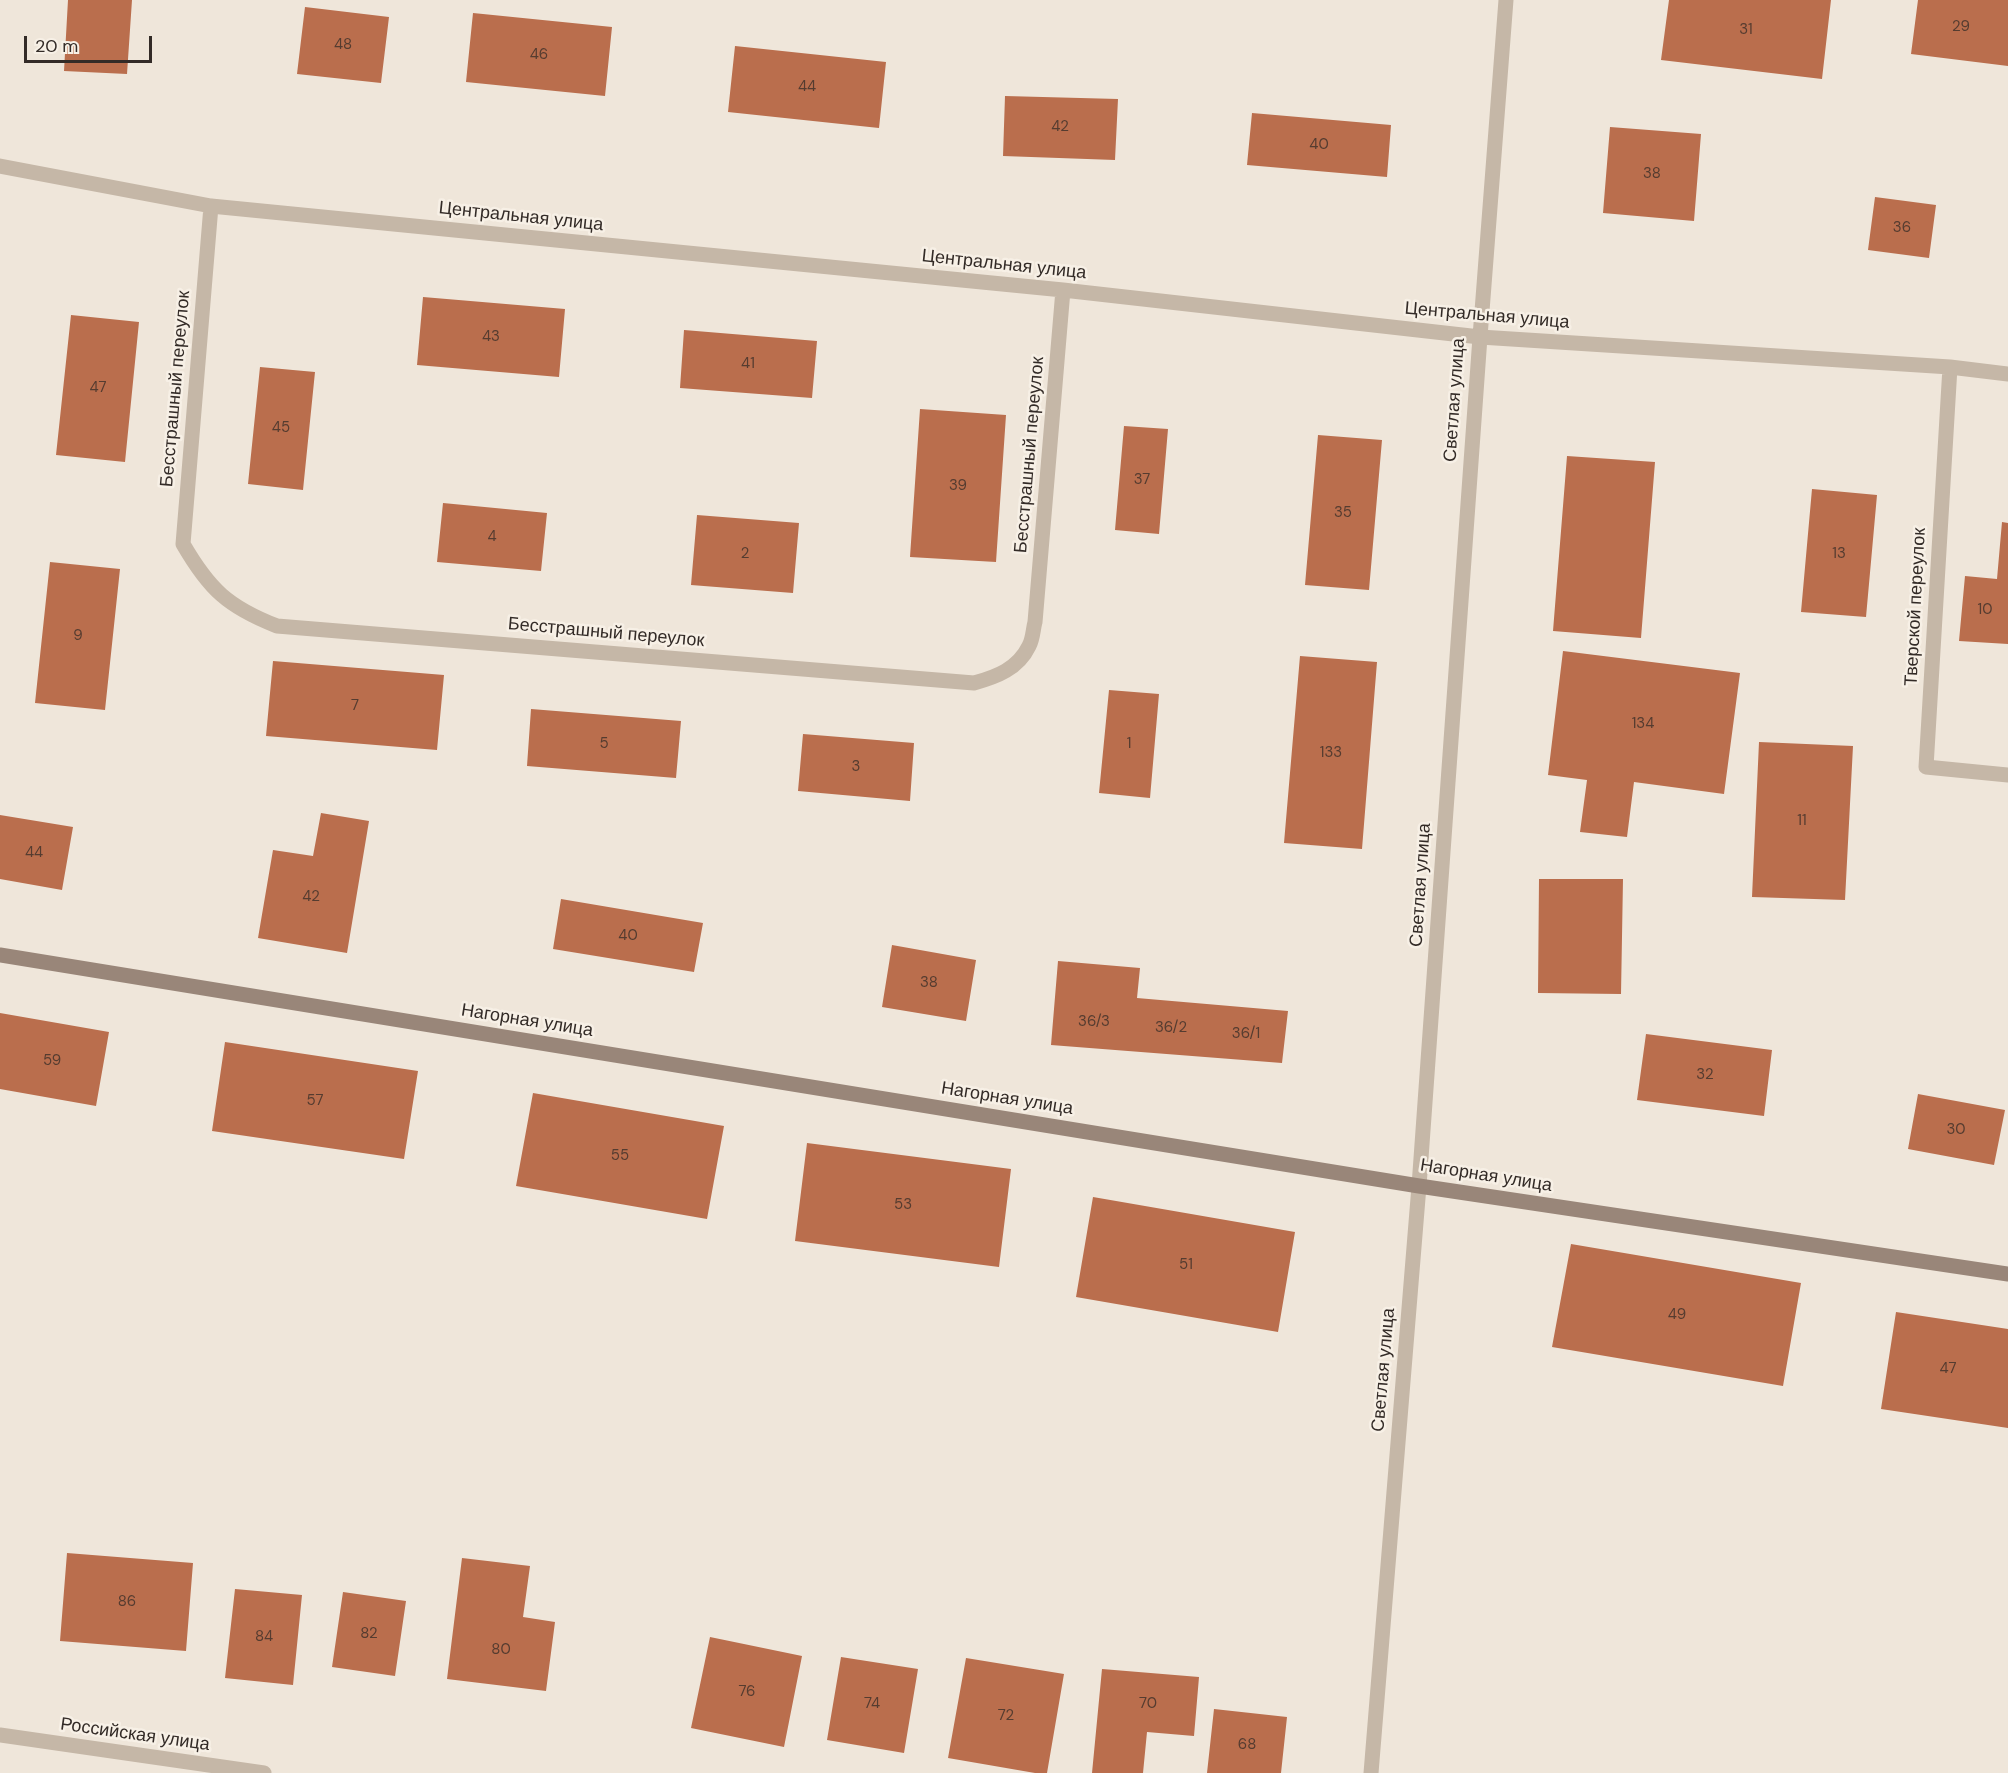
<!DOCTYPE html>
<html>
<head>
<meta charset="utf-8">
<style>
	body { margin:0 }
	#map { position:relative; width:2008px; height:1773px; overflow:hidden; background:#efe6da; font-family:"DM Sans",sans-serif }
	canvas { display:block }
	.scale { position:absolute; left:24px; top:36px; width:128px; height:27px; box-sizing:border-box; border:3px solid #332b27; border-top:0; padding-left:8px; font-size:18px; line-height:21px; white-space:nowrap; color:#332b27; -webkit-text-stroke:4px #f7f0e6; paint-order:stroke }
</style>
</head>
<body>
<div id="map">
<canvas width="2008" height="1773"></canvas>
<div class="scale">20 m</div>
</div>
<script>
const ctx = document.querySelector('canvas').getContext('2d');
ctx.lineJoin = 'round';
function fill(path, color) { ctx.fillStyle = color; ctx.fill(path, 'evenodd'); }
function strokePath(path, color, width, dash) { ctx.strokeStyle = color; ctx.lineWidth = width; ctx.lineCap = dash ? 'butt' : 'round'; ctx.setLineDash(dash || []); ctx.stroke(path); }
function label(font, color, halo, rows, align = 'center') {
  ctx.font = font + ' "DM Sans",sans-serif'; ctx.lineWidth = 5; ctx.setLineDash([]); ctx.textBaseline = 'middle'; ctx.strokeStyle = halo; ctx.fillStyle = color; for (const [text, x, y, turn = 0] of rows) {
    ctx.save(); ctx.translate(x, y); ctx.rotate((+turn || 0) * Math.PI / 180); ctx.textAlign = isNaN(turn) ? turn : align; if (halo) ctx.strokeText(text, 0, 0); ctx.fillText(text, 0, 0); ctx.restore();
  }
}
const building = new Path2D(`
	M68 0H132L127 74 64 71Z
	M1669 0H1831L1822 79 1661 60Z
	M1918 0H2008V66L1911 54Z
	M305 7 389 17 381 83 297 74Z
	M473 13 612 27 605 96 466 82Z
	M735 46 886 62 879 128 728 112Z
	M1005 96 1118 99 1115 160 1003 156Z
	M1252 113 1391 125 1387 177 1247 165Z
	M1610 127 1701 134 1694 221 1603 213Z
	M1875 197 1936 205 1929 258 1868 250Z
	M423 297 565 309 559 377 417 365Z
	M71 315 139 322 125 462 56 455Z
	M684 330 817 341 812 398 680 388Z
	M260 367 315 372 303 490 248 484Z
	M920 409 1006 415 996 562 910 557Z
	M1124 426 1168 429 1159 534 1115 530Z
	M1318 435 1382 440 1369 590 1305 585Z
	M1567 456 1655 462 1641 638 1553 631Z
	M1812 489 1877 495 1866 617 1801 612Z
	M443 503 547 513 541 571 437 562Z
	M697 515 799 523 793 593 691 585Z
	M2002 522 2008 523V644L1959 641 1965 576 1997 579Z
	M50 562 120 569 105 710 35 703Z
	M1563 651 1740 673 1724 794 1634 782 1627 837 1580 832 1587 780 1548 775Z
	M1300 656 1377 662 1362 849 1284 843Z
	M273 661 444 675 437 750 266 736Z
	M1109 690 1159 694 1150 798 1099 793Z
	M531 709 681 721 676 778 527 766Z
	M803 734 914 743 910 801 798 791Z
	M1759 742 1853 746 1845 900 1752 897Z
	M321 813 369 821 347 953 258 938 273 850 313 856Z
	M0 815 73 827 62 890 0 879Z
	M1539 879H1623L1621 994 1538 993Z
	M561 899 703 923 694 972 553 949Z
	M892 945 976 960 966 1021 882 1007Z
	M1058 961 1140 968 1137 998 1288 1011 1282 1063 1051 1045Z
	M0 1013 109 1032 96 1106 0 1089Z
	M1646 1034 1772 1050 1764 1116 1637 1100Z
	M225 1042 418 1071 404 1159 212 1131Z
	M533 1093 724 1126 707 1219 516 1186Z
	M1918 1094 2005 1110 1994 1165 1908 1149Z
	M807 1143 1011 1169 999 1267 795 1241Z
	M1093 1197 1295 1232 1278 1332 1076 1297Z
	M1571 1244 1801 1283 1783 1386 1552 1347Z
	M1896 1312 2008 1329V1428L1881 1409Z
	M67 1553 193 1563 186 1651 60 1641Z
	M462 1558 530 1566 523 1617 555 1622 546 1691 447 1679Z
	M235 1589 302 1595 293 1685 225 1678Z
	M343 1592 406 1601 395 1676 332 1667Z
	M710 1637 802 1656 784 1747 691 1728Z
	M841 1657 918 1669 904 1753 827 1740Z
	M966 1658 1064 1674 1047 1773H1035L948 1758Z
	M1102 1669 1199 1677 1194 1736 1147 1732 1143 1773H1092Z
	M1214 1709 1287 1717 1281 1773H1207Z`);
const street = new Path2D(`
	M0 166 211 206 1063 290 1480 337 1950 367 2008 374
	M211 206 183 544C209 589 228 607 277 626L974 683C996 677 1018 669 1029 646 1033 639 1033 629 1035 622L1063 290
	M1950 367 1926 767 2008 775
	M0 1735 264 1773
	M1371 1773 1419 1186 1480 337 1506 0`);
const secondary = new Path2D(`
	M0 955 1419 1186 2008 1274`);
const numberNames = [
	["29",1961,27],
	["31",1746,30],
	["48",343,45],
	["46",539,55],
	["44",807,87],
	["42",1060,127],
	["40",1319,145],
	["38",1652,174],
	["36",1902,228],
	["43",491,337],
	["41",748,364],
	["47",98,388],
	["45",281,428],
	["37",1142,480],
	["39",958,486],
	["35",1343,513],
	["4",492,537],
	["2",745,554],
	["13",1839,554],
	["10",1985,610],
	["9",78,636],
	["7",355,706],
	["134",1643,724],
	["5",604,744],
	["1",1129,744],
	["133",1331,753],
	["3",856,767],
	["11",1802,821],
	["44",34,853],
	["42",311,897],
	["40",628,936],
	["38",929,983],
	["36/3",1094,1022],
	["36/2",1171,1028],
	["36/1",1246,1034],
	["59",52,1061],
	["32",1705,1075],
	["57",315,1101],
	["30",1956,1130],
	["55",620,1156],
	["53",903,1205],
	["51",1186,1265],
	["49",1677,1315],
	["47",1948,1369],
	["86",127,1602],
	["82",369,1634],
	["84",264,1637],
	["80",501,1650],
	["76",747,1692],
	["74",872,1704],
	["70",1148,1704],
	["72",1006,1716],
	["68",1247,1745]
];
const streetNames = [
	["Центральная улица",521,217,6],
	["Центральная улица",1004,265,6],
	["Центральная улица",1487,316,5],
	["Бесстрашный переулок",176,389,-85],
	["Светлая улица",1455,400,-86],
	["Бесстрашный переулок",1030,455,-85],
	["Тверской переулок",1916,607,-87],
	["Бесстрашный переулок",606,633,5],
	["Светлая улица",1421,885,-86],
	["Нагорная улица",527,1021,9],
	["Нагорная улица",1007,1099,9],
	["Нагорная улица",1486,1176,9],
	["Светлая улица",1384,1370,-85],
	["Российская улица",135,1735,8]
];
fill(building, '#ba6e4d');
strokePath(street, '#c5b7a7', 15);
strokePath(secondary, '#998679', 15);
label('15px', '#553c30', null, numberNames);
label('18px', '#332b27', '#f7f0e6', streetNames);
</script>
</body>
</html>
